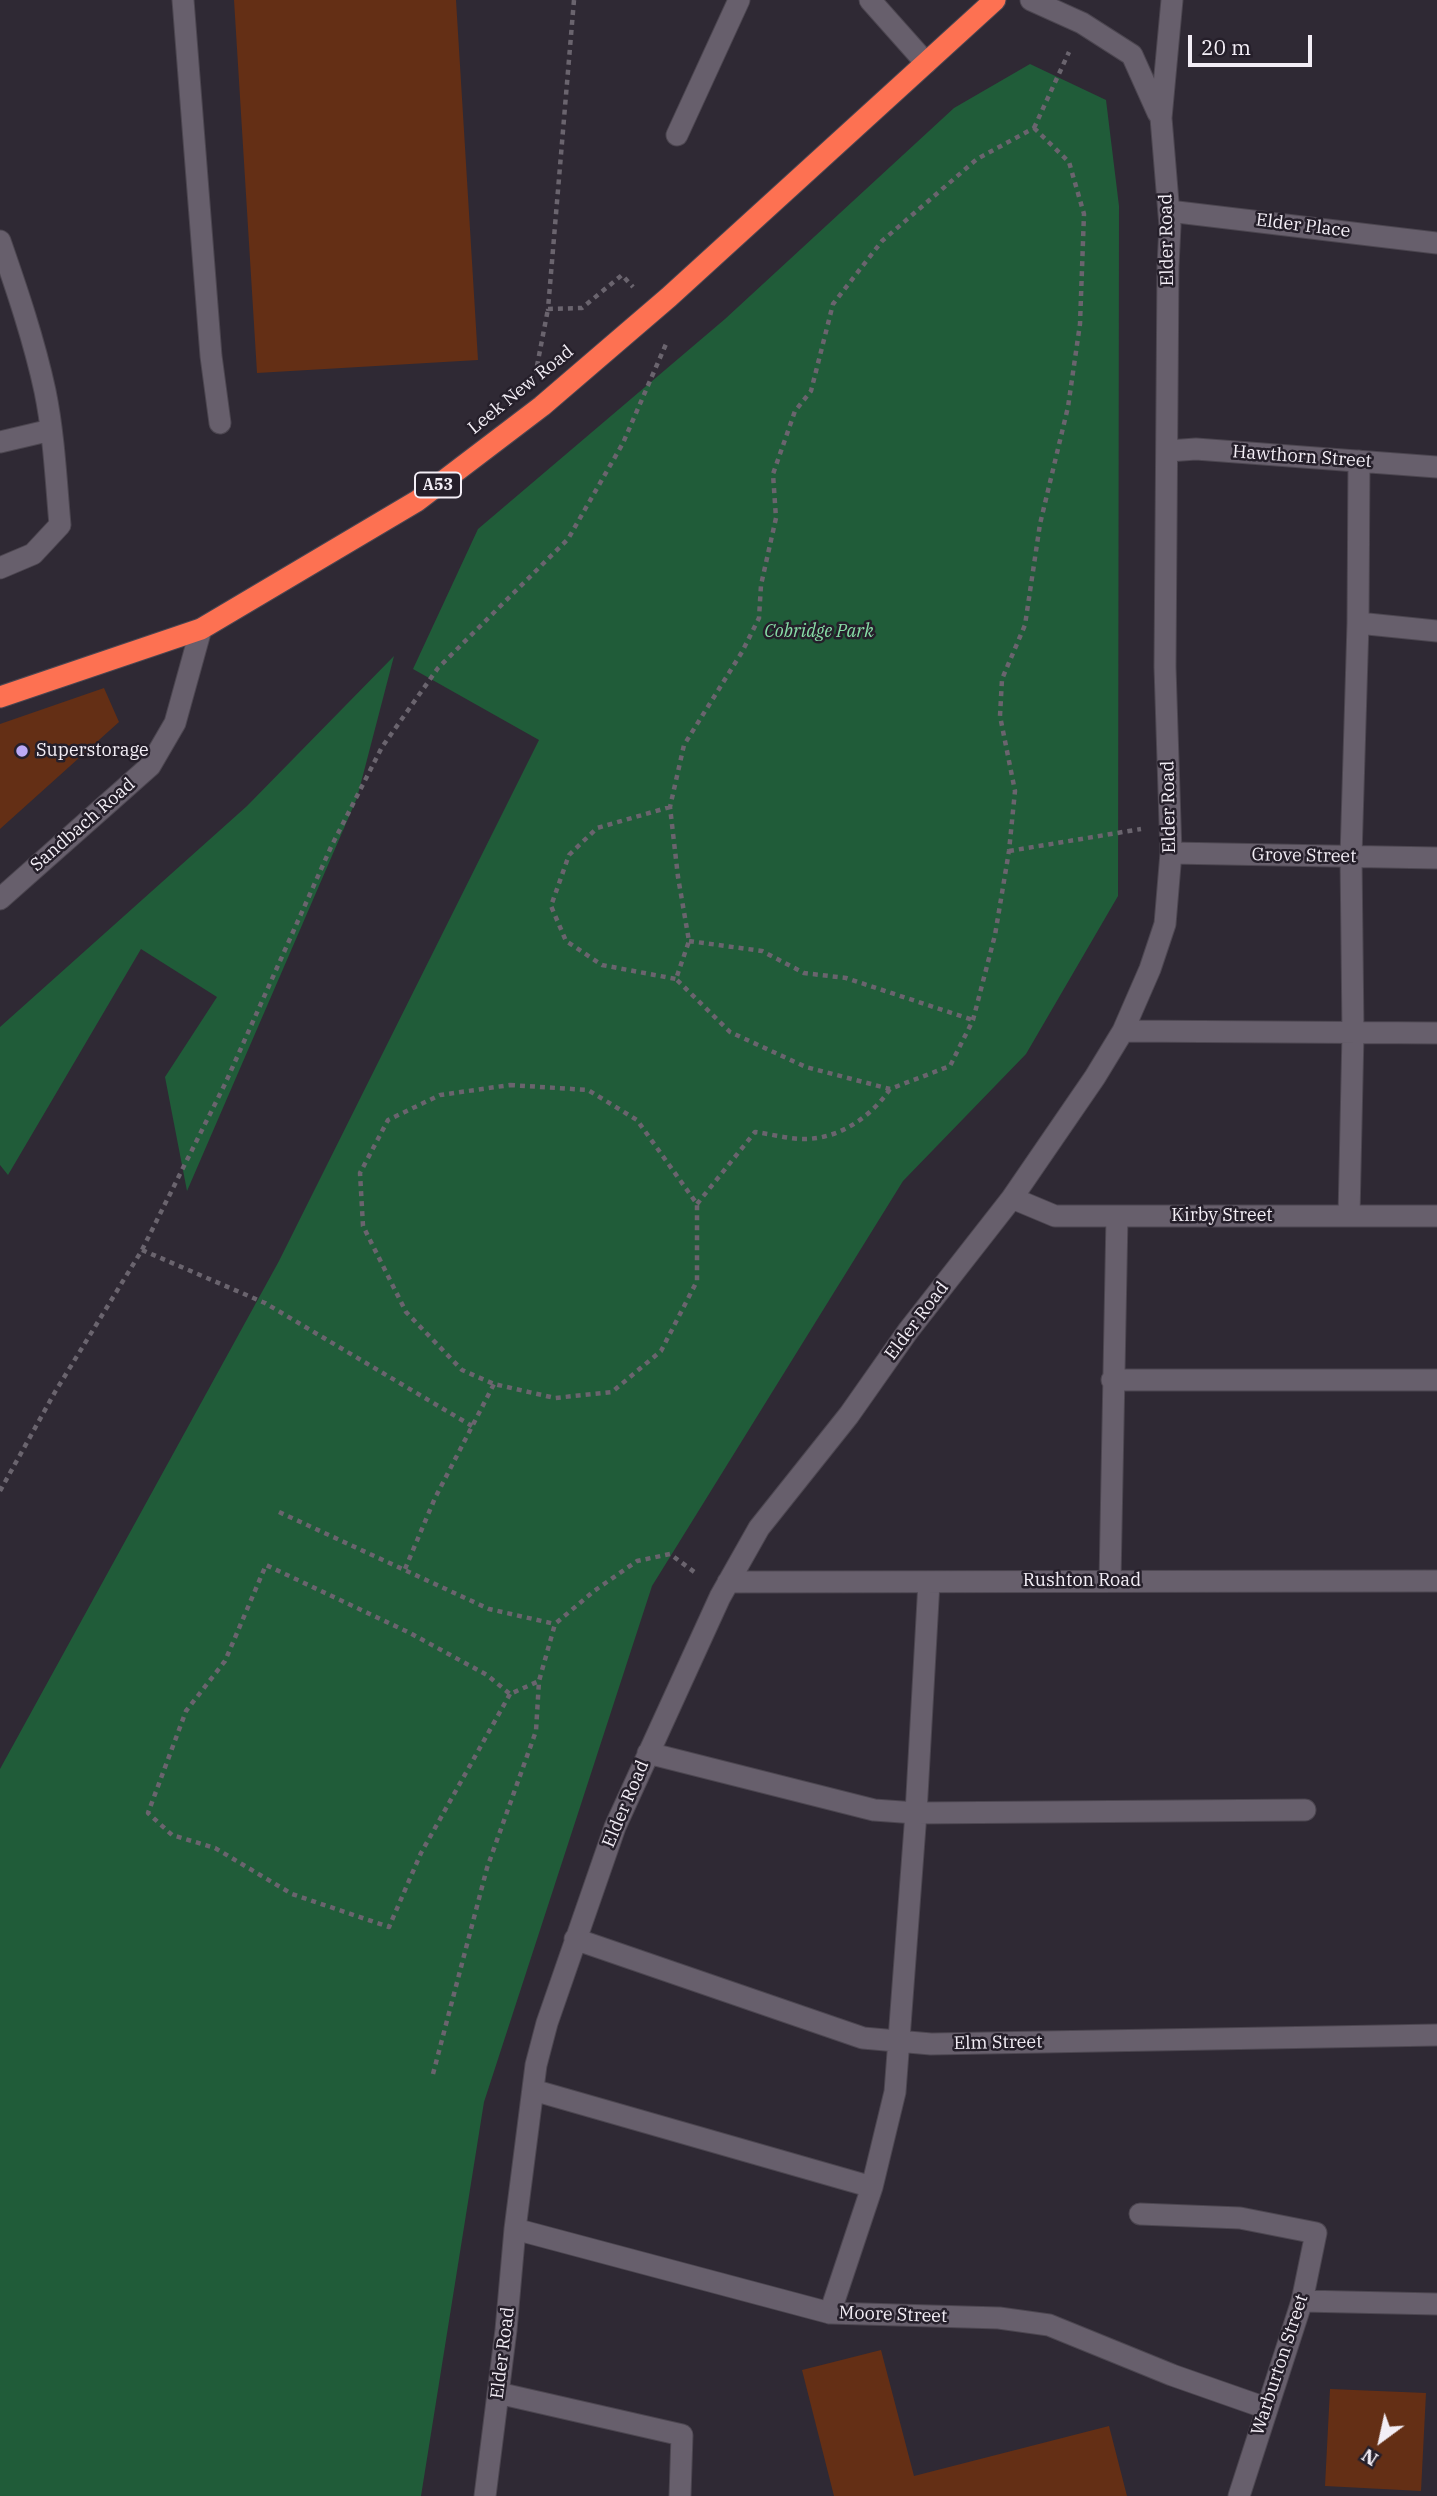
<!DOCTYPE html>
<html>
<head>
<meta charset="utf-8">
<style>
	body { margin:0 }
	#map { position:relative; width:1437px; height:2496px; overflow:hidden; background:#2f2934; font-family:"IBM Plex Serif",serif }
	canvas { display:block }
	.north { position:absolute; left:1346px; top:2405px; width:70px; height:70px; -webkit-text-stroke:5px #251f2a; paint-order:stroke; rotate:213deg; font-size:19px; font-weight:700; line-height:28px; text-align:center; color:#f3eef6 }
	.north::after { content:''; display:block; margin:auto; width:24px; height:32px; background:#f3eef6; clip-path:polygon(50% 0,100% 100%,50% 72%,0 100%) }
	.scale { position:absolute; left:1188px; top:35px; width:124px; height:32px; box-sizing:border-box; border:4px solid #f3eef6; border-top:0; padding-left:9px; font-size:21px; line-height:24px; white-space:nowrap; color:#f3eef6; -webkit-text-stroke:5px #251f2a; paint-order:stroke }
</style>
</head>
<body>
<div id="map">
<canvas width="1437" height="2496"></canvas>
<div class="north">N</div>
<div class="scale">20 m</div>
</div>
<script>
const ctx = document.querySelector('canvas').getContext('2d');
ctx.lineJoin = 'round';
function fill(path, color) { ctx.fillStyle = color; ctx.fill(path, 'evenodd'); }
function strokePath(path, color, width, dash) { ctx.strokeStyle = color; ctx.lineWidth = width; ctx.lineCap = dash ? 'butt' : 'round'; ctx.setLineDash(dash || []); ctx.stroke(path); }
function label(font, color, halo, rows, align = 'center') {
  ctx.font = font + ' "IBM Plex Serif",serif'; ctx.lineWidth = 5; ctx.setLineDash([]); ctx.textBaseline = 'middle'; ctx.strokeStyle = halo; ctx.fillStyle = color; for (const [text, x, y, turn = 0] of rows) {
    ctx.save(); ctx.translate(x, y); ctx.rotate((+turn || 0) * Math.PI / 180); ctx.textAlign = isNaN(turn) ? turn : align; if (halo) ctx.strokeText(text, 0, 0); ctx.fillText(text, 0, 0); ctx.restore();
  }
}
const green = new Path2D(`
	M1030 64 1106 100 1119 206 1118 896 1026 1054 903 1181 652 1586 484 2102 421 2496H0V1769L279 1261 539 740 413 669 478 529 725 319 954 108Z
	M394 656 357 798 187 1191 165 1077 217 997 141 949 8 1175 0 1165V1027L247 806Z`);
const building = new Path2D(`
	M234 0H456L478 360 257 373Z
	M104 688 119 722 0 829V724Z
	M881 2350 914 2476 1109 2426 1127 2496H834L802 2370Z
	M1330 2389 1426 2393 1421 2491 1325 2486Z`);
const path = new Path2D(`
	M574 0 548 309 582 308 622 275 633 287
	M1034 128 1069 162 1084 214 1080 324 1068 407 1040 524 1025 625 1002 679 1000 716 1015 791 1009 851 995 935 973 1020 950 1066 890 1089 806 1067 730 1032 676 979 689 941 678 877 670 807 684 745 742 652 759 618 761 585 776 518 773 474 795 411 811 391 833 304 882 241 977 159Z
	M1034 128 1069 52
	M537 366 548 309
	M670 807 597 828 569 855 551 906 566 941 602 965 676 979
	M1009 851 1141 829
	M689 941 762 951 804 973 846 978 973 1020
	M510 1085 588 1090 637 1120 697 1204V1281L661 1351 612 1392 555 1398 494 1384 462 1370 406 1312 363 1226 360 1173 388 1120 440 1095Z
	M697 1204 755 1132C771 1134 788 1139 804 1139 839 1139 871 1117 890 1089
	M142 1250 265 1303 472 1426
	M0 1491 55 1392 142 1250 225 1084 331 847 382 747 438 668 568 539 623 443 666 344
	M279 1512 489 1609 555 1624
	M405 1569 435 1498 494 1384
	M510 1694 421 1853 389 1927 292 1894 215 1848 172 1835 148 1813 186 1711 225 1661 266 1565 410 1633 487 1675 510 1694 539 1681
	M433 2074 487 1868 536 1731 539 1681 555 1624 594 1591 637 1561 670 1554 697 1574`);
const minor = new Path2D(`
	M183 0 211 356 220 423
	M870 0 926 63
	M1031 0 1082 23 1132 55 1158 113
	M677 135 739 0
	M1169 211 1437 243
	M0 241C17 290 34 340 45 391 54 435 56 480 60 525L33 554 0 568
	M0 442 51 430
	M1168 451 1196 449 1437 467
	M1358 623 1437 631
	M1171 853 1437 858
	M0 899 150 766 175 723 201 629
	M1123 1031 1437 1033
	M1012 1198 1055 1216H1437
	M1349 1216 1353 1033 1351 856 1358 623 1359 461
	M1112 1380H1437
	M1110 1581 1117 1216
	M728 1582 1437 1581
	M648 1753 874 1810 916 1813 1305 1810
	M575 1939 863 2038 931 2044 1437 2035
	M533 2090 872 2187
	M1140 2214 1240 2218 1316 2233 1302 2301 1239 2496
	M515 2229 830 2313 999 2318 1049 2325 1172 2375 1266 2408
	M1302 2301 1437 2304
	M830 2313 872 2187 895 2092 916 1813 929 1582
	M498 2393 682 2435 680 2496
	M485 2496 506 2330 515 2229 536 2065 547 2023 615 1827 720 1597 759 1528 849 1415 908 1331 1012 1198 1095 1077 1123 1031 1150 969 1165 924 1171 853 1165 667 1168 266 1170 226 1161 118 1172 0`);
const highway = new Path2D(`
	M0 697 201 629 417 501 542 406 669 297 995 0`);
const markers = [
	[22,751,7,"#bbaaf6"]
];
const shields = [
	[438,485,46]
];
const shieldNames = [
	["A53",438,485]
];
const streetNames = [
	["Elder Place",1303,226,7],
	["Elder Road",1167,240,-91],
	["Leek New Road",521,390,-39],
	["Hawthorn Street",1302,457,4],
	["Elder Road",1169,807,-91],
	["Sandbach Road",83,825,-41],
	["Grove Street",1304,856,1],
	["Kirby Street",1222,1216],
	["Elder Road",917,1321,-53],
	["Rushton Road",1082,1581],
	["Elder Road",626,1804,-67],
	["Elm Street",998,2043,-1],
	["Moore Street",893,2315,2],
	["Elder Road",503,2353,-83],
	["Warburton Street",1280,2365,-72]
];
const parkNames = [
	["Cobridge Park",819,632]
];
const poiNames = [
	["Superstorage",36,751]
];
fill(green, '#205c39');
fill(building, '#642f15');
strokePath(minor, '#4c4650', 23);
strokePath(highway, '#4c4650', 23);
strokePath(path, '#6a646e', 4.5, [5, 5]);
strokePath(minor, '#675f6c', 21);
strokePath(highway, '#fd7152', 21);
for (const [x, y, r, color] of markers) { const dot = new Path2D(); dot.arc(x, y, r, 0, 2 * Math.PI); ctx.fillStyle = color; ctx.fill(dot); strokePath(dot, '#251f2a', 2.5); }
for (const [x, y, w] of shields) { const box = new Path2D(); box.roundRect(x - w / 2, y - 12.5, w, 25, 5); ctx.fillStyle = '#251f2a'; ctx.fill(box); strokePath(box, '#f3eef6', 2); }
label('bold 16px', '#f3eef6', null, shieldNames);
label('18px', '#f3eef6', '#251f2a', streetNames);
label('italic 18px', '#88dea7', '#251f2a', parkNames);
label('18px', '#f3eef6', '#251f2a', poiNames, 'left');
</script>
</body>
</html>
